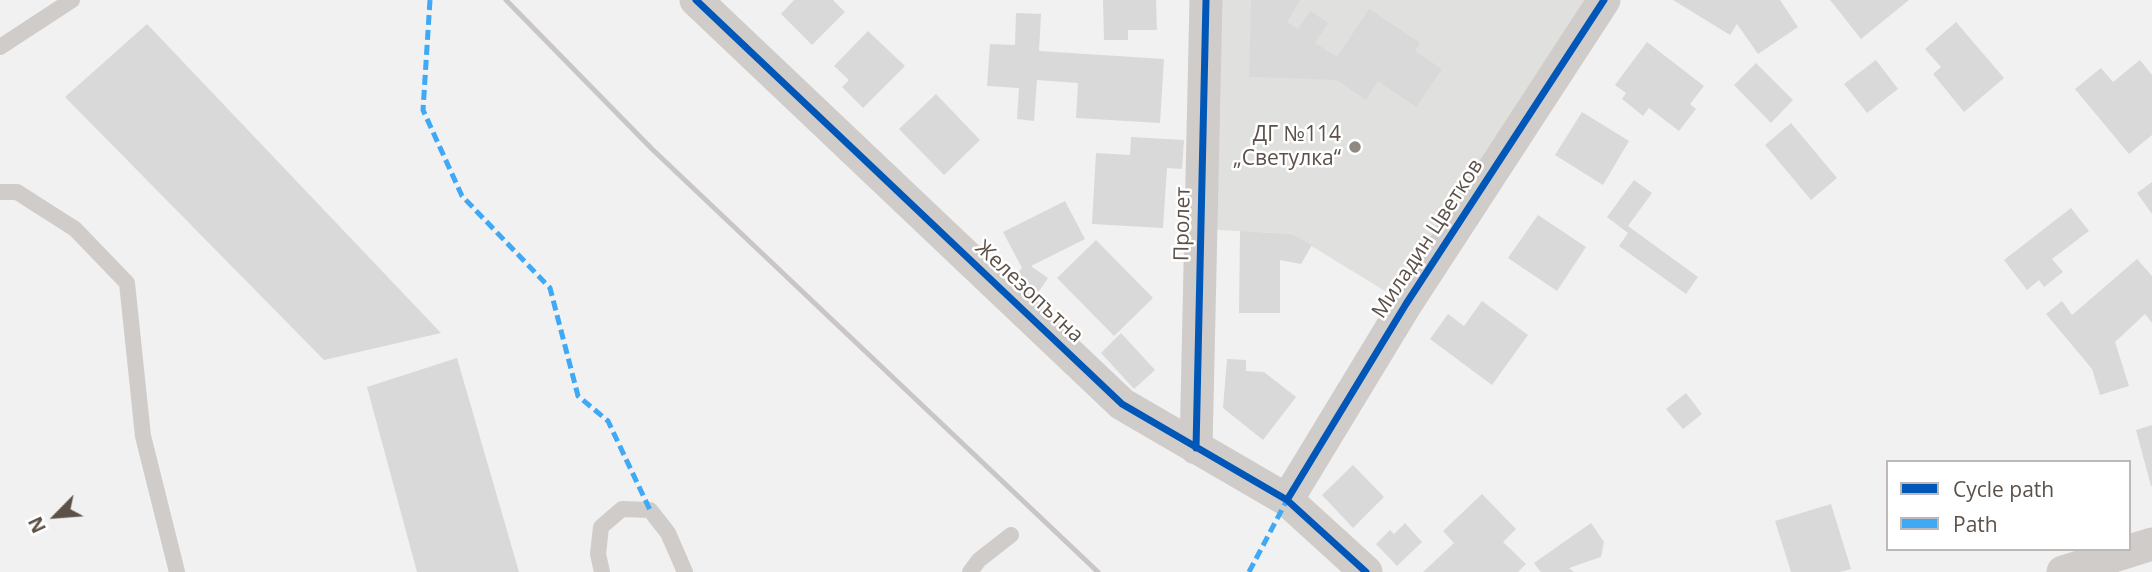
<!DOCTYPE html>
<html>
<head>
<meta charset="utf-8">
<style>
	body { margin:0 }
	#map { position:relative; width:2152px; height:572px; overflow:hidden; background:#f1f1f1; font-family:"Open Sans",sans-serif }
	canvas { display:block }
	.legend { position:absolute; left:1886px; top:460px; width:245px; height:91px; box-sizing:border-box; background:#fff; border:2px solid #beb9b6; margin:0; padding:9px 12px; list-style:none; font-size:21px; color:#5c5148 }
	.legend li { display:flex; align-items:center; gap:14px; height:35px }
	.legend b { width:35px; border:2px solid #beb9b6 }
	.north { position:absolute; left:21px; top:481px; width:70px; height:70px; -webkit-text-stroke:5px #fff; paint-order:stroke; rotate:245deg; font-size:19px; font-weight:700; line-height:28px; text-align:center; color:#5c5148 }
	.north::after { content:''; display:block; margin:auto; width:24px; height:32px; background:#5c5148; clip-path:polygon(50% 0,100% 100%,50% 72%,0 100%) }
</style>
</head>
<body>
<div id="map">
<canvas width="2152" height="572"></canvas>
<ul class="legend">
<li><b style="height:9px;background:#0057b8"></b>Cycle path</li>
<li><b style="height:9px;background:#3fa9f5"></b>Path</li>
</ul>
<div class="north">N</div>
</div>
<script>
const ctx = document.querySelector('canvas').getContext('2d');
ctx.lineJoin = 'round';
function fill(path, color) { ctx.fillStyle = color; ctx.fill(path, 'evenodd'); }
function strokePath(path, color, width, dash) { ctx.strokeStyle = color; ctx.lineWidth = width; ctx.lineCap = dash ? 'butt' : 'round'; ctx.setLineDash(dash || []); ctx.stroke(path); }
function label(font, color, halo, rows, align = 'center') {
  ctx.font = font + ' "Open Sans",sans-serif'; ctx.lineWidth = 5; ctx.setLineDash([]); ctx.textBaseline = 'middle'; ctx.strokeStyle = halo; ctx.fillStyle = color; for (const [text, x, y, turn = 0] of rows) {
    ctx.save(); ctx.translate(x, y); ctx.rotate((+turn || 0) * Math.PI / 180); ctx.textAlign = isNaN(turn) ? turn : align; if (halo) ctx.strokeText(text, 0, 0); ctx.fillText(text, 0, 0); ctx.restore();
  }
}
const education = new Path2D(`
	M1206 0H1604L1406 304 1292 234 1200 229Z`);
const building = new Path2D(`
	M794 0H833L845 12 812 45 781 14Z
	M1103 0H1156L1157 30H1128V40H1104Z
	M1251 0H1300L1287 22 1298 29 1310 11 1328 23 1315 43 1337 57 1369 9 1420 43 1415 51 1442 69 1416 107 1378 81 1366 100 1337 80 1249 77Z
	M1673 0H1780L1798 27 1758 54 1737 24 1730 35Z
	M1830 0H1909L1861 39Z
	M1016 13 1041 14 1039 51 1164 59 1160 123 1076 118 1078 83 1037 80 1034 121 1017 119 1019 88 987 86 990 44 1015 45Z
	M1956 22 2004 78 1964 112 1933 74 1941 67 1925 49Z
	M147 24 441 333 324 360 65 97Z
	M868 31 905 66 863 108 842 87 849 80 834 66Z
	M1647 42 1704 86 1690 104 1696 109 1679 131 1649 108 1643 116 1622 99 1626 93 1615 85Z
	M1876 60 1898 89 1867 113 1844 84Z
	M2140 60 2152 75V135L2129 154 2075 89 2101 68 2113 82Z
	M1756 63 1793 100 1771 123 1734 85Z
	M936 94 980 140 944 175 899 129Z
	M1582 112 1629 141 1603 185 1555 155Z
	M1791 123 1837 178 1811 200 1765 145Z
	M1131 137 1184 140 1182 169 1167 168 1163 228 1092 224 1096 153 1130 155Z
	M1634 180 1652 193 1628 226 1698 277 1686 294 1619 246 1628 233 1607 217Z
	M2152 182V214L2137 193Z
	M1065 201 1085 239 1031 266 1048 278 1037 294 1014 278 1022 268 1003 232Z
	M2071 208 2089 231 2052 259 2063 272 2044 287 2039 280 2027 290 2004 260Z
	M1538 215 1586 247 1557 291 1508 258Z
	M1240 231 1292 234 1312 245 1301 264 1280 260V313H1239Z
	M1096 240 1153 298 1114 336 1057 278Z
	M2137 259 2152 276V323L2145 314 2115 342 2129 386 2100 395 2092 369 2046 314 2062 301 2072 315Z
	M1482 301 1528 335 1492 385 1430 339 1448 314 1464 326Z
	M1121 333 1155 370 1134 389 1101 353Z
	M457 358 519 572H417L367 387Z
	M1227 359 1246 360V371L1264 372 1296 397 1263 440 1223 408Z
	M1686 393 1702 414 1683 429 1666 409Z
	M2152 425V486H2151L2136 430Z
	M1353 465 1384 497 1353 528 1322 495Z
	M1482 494 1516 529 1503 542 1526 564 1518 572H1423L1454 543 1443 531Z
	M1831 504 1851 569 1840 572H1791L1775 521Z
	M1405 523 1422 542 1397 566 1376 544 1390 530 1394 534Z
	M1591 523 1604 542 1601 557 1569 568 1574 572H1541L1534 563Z`);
const lane = new Path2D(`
	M0 47 72 0
	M0 192H17L75 229 127 283 143 436 177 572
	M602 572 598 554 601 527 622 509 650 510 668 533 685 572
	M970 572 979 560 1011 535`);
const street = new Path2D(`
	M696 0 1122 404 1287 500 1366 572
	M1196 448 1206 0
	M1287 500 1406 304 1604 0
	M2063 572 2152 544`);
const rail = new Path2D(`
	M506 0 652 149 1098 572`);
const quiet = new Path2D(`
	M430 0 423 110 462 196 550 288 578 396 608 421 650 510
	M1249 572 1287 500`);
const cycleway = new Path2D(`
	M696 0 1122 404 1287 500 1366 572
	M1196 448 1206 0
	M1287 500 1406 304 1604 0`);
const markers = [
	[1355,147,7,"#908983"]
];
const poiNames = [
	["ДГ №114",1341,135],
	["„Светулка“",1341,159]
];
const streetNames = [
	["Пролет",1183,224,-89],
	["Миладин Цветков",1428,239,-57],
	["Железопътна",1029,292,43]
];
fill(education, '#e0e1df');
fill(building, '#dad9d9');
strokePath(lane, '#cfccca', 16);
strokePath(street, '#cfccca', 33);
strokePath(rail, '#c9c6c5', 5);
strokePath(quiet, '#3fa9f5', 5, [10, 5]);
strokePath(cycleway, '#0057b8', 7);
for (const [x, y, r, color] of markers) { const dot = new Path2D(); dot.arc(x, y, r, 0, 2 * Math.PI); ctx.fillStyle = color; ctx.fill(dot); strokePath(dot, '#fff', 2.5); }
label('21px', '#5c5148', '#fff', poiNames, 'right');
label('21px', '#5c5148', '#fff', streetNames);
</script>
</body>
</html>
